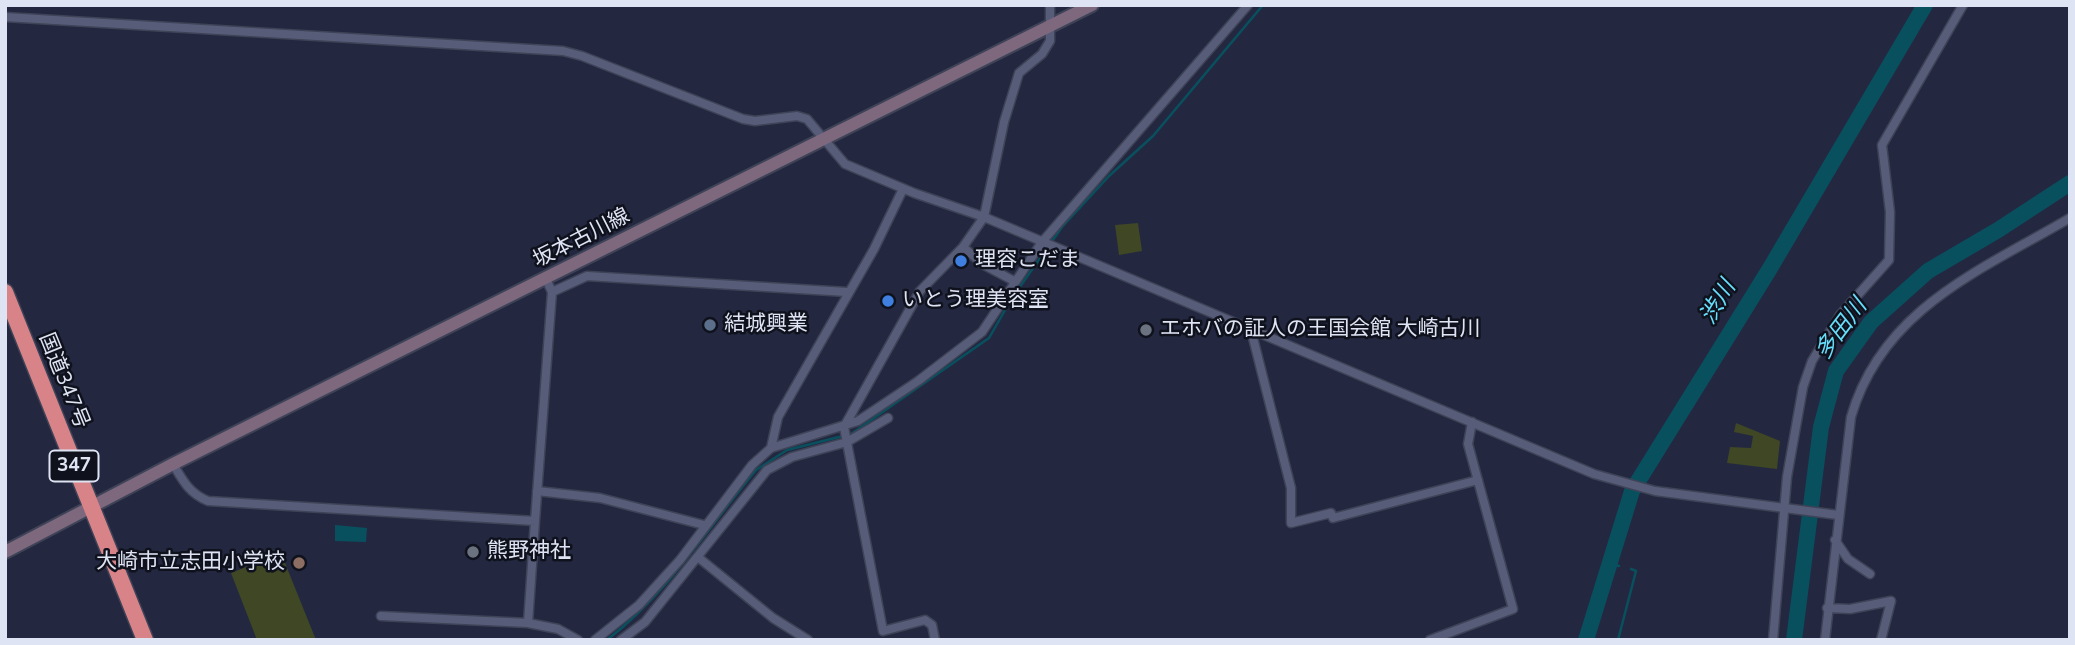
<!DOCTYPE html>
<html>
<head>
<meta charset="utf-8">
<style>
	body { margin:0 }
	#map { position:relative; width:2075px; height:645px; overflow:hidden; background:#232840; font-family:"Nunito Sans",sans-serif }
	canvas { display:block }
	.frame { position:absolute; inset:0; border:7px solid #dfe4f4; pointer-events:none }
</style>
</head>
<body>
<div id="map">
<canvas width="2075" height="645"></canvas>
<div class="frame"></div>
</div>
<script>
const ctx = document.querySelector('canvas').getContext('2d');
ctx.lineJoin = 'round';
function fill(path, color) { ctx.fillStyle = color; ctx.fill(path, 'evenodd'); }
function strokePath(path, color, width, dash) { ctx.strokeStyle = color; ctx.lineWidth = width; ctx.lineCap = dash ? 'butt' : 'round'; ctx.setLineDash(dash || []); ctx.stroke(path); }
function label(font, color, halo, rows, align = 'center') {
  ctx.font = font + ' "Nunito Sans","Noto Sans JP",sans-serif'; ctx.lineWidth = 5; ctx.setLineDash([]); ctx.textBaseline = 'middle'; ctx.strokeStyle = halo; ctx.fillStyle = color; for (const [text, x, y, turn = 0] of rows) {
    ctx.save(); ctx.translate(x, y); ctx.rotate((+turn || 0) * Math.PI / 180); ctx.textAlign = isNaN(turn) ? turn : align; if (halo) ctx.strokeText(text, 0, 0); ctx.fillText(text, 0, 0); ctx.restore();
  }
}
const green = new Path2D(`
	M1138 223 1142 251 1119 255 1115 225Z
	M1736 423 1780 441 1777 469 1727 463 1730 447 1751 448 1753 436 1734 432Z
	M281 553 316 640H257L231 573Z`);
const water = new Path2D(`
	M335 525 367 528 366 542 335 541Z`);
const stream = new Path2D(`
	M1608 563 1619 566
	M607 640C668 593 707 529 756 470L787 450 851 434 989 338 1012 298 1062 227 1109 176 1153 136 1263 5
	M1618 640 1636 571 1631 569`);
const river = new Path2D(`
	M1586 640 1632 491 1769 270 1925 5
	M1794 640 1821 427 1836 371 1871 322 1928 271 1998 230 2070 183`);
const street = new Path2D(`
	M5 17 563 51 582 56 743 119 755 121 797 116 807 119 845 164 914 193 984 217 1594 474 1655 491 1838 515
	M963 247 984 265 1014 281
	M552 292 587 276 847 292
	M1251 330 1291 488V523L1331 513 1333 518 1478 480
	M771 448 778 417 874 249 903 189
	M173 464C183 481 189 493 208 501L535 521 528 623 558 629 578 640
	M537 491 600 498 704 525
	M535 521 552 292 546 279
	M1835 540 1848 559 1870 574
	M699 558 773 618 808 640
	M1827 608 1850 609 1891 601 1881 640
	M381 616 528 623
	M595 640 639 605 680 560 752 465 771 448 858 421 918 381 982 332 1042 242 1248 5
	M621 640 645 622 767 470 792 457 847 442 888 418
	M935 640 932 625 925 620 883 631 844 427 920 291 963 247 984 217 1004 122 1019 73 1042 54 1050 41V5
	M1430 640 1513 609 1468 444 1472 422
	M1773 640 1787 477 1803 387 1812 361 1840 315 1889 260 1890 212 1882 145 1963 5
	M1825 640 1851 417C1882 309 1981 270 2070 218`);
const secondary = new Path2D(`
	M5 552 173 464 1092 5`);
const highway = new Path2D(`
	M5 292 145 640`);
const markers = [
	[961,261,7,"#3f7fe0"],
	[888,301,7,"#3f7fe0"],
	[710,325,7,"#5c6f8a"],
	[1146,330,7,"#6b7280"],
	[473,552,7,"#6b7280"],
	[299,563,7,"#8d6e63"]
];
const shields = [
	[74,466,49]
];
const shieldNames = [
	["347",74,466]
];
const streetNames = [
	["坂本古川線",582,239,-27],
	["国道347号",63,381,68]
];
const poiNames = [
	["理容こだま",975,261],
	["いとう理美容室",902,301],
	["結城興業",724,325],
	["エホバの証人の王国会館 大崎古川",1160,330],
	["熊野神社",487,552],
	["大崎市立志田小学校",285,563,"right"]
];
const waterNames = [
	["渋川",1719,303,-59],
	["多田川",1842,330,-53]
];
fill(green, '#3f4724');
fill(water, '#09505f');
strokePath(stream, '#09505f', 2.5);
strokePath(river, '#09505f', 16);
strokePath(street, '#3f4357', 11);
strokePath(secondary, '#3f4357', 16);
strokePath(highway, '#3f4357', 19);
strokePath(street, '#575d79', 8);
strokePath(secondary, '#7e687e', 12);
strokePath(highway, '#d88388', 16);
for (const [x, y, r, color] of markers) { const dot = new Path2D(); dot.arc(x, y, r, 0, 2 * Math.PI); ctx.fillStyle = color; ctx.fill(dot); strokePath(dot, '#0f121d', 2.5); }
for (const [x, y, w] of shields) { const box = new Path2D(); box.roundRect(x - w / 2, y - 15.5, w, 31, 5); ctx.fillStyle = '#0f121d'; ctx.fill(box); strokePath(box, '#dfe4f4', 2); }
label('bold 19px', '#dfe4f4', null, shieldNames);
label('21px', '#dfe4f4', '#0f121d', streetNames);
label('21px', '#dfe4f4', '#0f121d', poiNames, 'left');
label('italic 23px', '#66defc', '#0f121d', waterNames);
</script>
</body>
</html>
